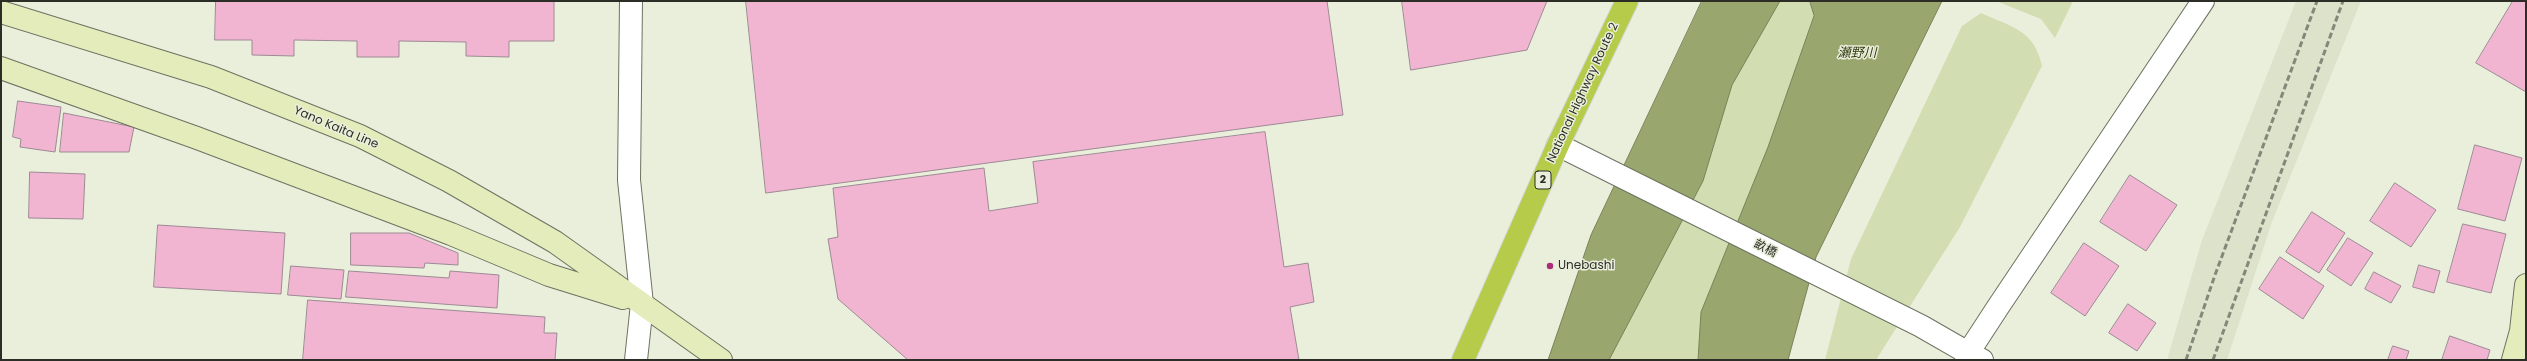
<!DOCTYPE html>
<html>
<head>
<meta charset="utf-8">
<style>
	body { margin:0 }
	#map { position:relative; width:2527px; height:361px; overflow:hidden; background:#eaefdc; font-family:Poppins,sans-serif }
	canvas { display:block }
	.frame { position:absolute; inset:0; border:2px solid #2b2d26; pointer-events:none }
</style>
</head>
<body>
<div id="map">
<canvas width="2527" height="361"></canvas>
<div class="frame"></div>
</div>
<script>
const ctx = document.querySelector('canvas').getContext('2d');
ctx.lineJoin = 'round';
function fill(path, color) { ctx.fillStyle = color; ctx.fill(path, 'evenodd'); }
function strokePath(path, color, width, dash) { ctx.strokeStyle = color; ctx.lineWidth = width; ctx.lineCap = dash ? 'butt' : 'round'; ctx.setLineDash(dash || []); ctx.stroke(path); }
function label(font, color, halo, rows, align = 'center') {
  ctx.font = font + ' Poppins,"Noto Sans JP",sans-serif'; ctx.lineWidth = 3; ctx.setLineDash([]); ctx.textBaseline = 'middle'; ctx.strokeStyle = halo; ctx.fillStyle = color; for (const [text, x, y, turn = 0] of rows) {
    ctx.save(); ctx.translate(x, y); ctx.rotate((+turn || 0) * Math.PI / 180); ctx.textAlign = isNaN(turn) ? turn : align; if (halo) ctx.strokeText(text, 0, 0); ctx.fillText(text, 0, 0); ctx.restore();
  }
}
const built = new Path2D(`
	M2296 1H2361L2272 222 2227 360H2167L2202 240Z`);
const green = new Path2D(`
	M1780 1H1810L1814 16 1768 147 1701 312 1698 360H1609L1703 181 1732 85Z
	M1996 1H2073L2055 38 2041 19Z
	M1981 13C2011 27 2034 29 2042 66L1960 227 1876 360H1825L1851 259 1962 26Z`);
const water = new Path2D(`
	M1702 1H1780L1732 85 1703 181 1609 360H1548L1591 235Z
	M1810 1H1942L1816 257 1788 360H1698L1701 312 1768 147 1814 16Z`);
const building = new Path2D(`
	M216 1H554V41H509V57L466 56V42L399 41V57H357V41L294 40V56L252 55V40H215Z
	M746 1H1327L1343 115 766 193Z
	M1402 1H1547L1527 50 1411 70Z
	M2513 1H2526V92L2476 63Z
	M18 101 61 107 55 152 20 147 21 139 13 137Z
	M64 113 134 127 129 152H60Z
	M1265 132 1284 267 1308 263 1314 302 1290 307 1299 360H908L838 299 828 239 838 237 833 188 984 168 989 211 1038 203 1033 162Z
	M2475 145 2522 158 2505 221 2458 209Z
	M30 172 85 174 83 219 29 218Z
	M2130 175 2177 205 2146 251 2100 222Z
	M2395 183 2436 210 2411 247 2370 221Z
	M2312 212 2345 233 2319 273 2286 252Z
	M2463 224 2506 234 2491 293 2447 282Z
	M158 225 285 233 281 294 154 287Z
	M351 233H409L458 253V265L425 263 424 268 351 265Z
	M2348 238 2373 253 2351 286 2327 270Z
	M2084 243 2119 266 2085 316 2051 293Z
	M2280 257 2324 286 2303 319 2259 289Z
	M2419 265 2440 271 2434 293 2413 287Z
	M291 266 344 270 341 299 288 295Z
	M349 271 449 278 450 271 499 275 497 308 346 297Z
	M2374 272 2401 286 2391 303 2365 289Z
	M308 300 545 317 544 333H557L555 360H303Z
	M2128 304 2156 323 2137 351 2109 333Z
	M2450 336 2490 350 2487 360H2442Z
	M2393 346 2409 351 2406 360H2388Z`);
const minor = new Path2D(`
	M631 1 629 180 642 304 636 360
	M1968 353 1982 360`);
const tertiary = new Path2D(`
	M1558 145 1921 326 1968 353
	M1966 360 1968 353 1998 307 2203 1`);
const secondary = new Path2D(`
	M1 12 211 77 360 136 449 181 555 242 721 360
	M1 68 197 138 451 234 549 275 623 298
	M2513 360 2521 331 2526 285`);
const trunk = new Path2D(`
	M1463 360 1558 145 1627 1`);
const rail = new Path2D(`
	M2186 360 2215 275 2317 1
	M2213 360 2343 1`);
const markers = [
	[1550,266,4,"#ab2c7a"]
];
const shields = [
	[1543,180,16]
];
const shieldNames = [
	["2",1543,180]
];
const streetNames = [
	["National Highway Route 2",1583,93,-65],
	["Yano Kaita Line",336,128,23],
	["畝橋",1765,249,27]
];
const poiNames = [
	["Unebashi",1558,266]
];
const waterNames = [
	["瀬野川",1857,54]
];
fill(built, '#dde3ca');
fill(green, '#d2ddb1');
fill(water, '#99a66d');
strokePath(water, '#788258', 1);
fill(building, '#f1b5d2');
strokePath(building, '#9c8a93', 1);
strokePath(minor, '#6d7261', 24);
strokePath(tertiary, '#6d7261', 24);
strokePath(secondary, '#6d7261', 24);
strokePath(trunk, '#d5d5d4', 24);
strokePath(minor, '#fff', 22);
strokePath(tertiary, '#fff', 22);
strokePath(secondary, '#e4ecbb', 22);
strokePath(trunk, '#b7cb4a', 22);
strokePath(rail, '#84887b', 3, [6, 3]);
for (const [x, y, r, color] of markers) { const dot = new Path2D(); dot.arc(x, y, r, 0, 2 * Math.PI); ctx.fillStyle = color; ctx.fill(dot); strokePath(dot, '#eaefdc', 1.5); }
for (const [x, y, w] of shields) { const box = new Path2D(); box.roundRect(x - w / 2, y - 9, w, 18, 3); ctx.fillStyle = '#eaefdc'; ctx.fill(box); strokePath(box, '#2b2d26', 1); }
label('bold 11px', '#2b2d26', null, shieldNames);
label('12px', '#2b2d26', '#eaefdc', streetNames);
label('12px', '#2b2d26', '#eaefdc', poiNames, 'left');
label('italic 13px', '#31390d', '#eaefdc', waterNames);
</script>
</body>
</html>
